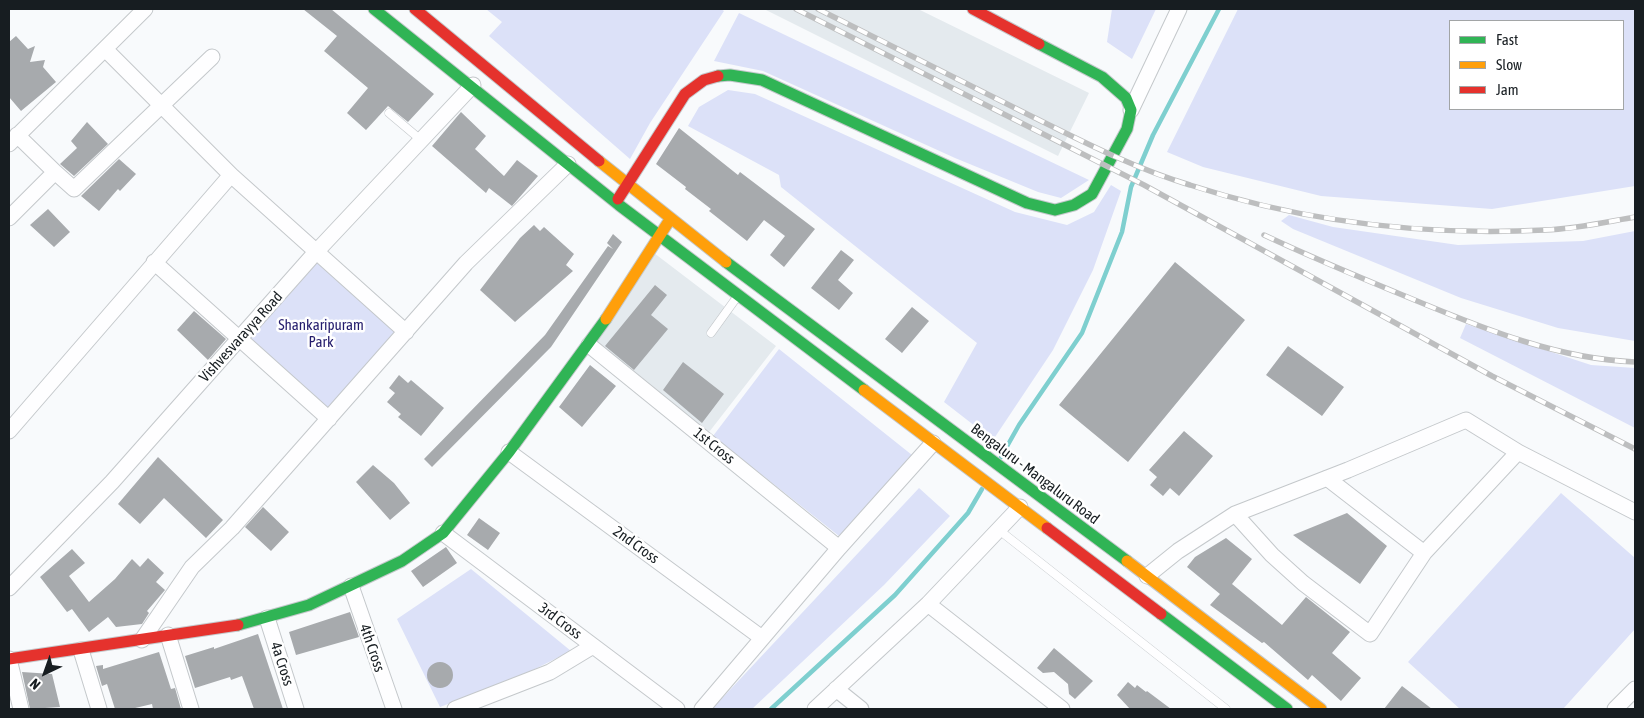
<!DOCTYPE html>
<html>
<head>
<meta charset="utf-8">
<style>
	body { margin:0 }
	#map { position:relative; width:1644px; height:718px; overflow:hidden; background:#f8fafc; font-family:"Asap Condensed",sans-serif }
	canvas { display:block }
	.frame { position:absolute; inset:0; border:10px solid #171d21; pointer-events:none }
	.legend { position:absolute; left:1449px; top:20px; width:175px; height:90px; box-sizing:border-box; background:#fff; border:1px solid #a2a5a6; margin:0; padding:6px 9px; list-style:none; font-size:15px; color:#171d21 }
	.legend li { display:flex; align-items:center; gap:10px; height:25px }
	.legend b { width:25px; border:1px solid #a2a5a6 }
	.north { position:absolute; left:20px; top:648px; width:50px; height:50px; -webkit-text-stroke:4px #fff; paint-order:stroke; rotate:222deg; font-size:14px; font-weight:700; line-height:20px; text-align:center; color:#171d21 }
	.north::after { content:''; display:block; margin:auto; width:18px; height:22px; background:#171d21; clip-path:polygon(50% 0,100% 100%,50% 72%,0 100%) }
</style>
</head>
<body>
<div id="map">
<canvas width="1644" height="718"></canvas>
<div class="frame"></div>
<ul class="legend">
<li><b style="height:6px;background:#30b455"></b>Fast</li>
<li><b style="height:6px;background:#ff9f0a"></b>Slow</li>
<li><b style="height:6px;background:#e5322d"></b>Jam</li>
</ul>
<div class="north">N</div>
</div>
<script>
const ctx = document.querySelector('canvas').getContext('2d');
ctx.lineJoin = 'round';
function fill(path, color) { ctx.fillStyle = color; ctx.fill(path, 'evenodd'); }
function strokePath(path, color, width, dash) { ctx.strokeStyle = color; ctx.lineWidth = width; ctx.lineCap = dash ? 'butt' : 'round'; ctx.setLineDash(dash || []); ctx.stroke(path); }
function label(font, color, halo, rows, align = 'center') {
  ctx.font = font + ' "Asap Condensed",sans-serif'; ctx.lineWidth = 5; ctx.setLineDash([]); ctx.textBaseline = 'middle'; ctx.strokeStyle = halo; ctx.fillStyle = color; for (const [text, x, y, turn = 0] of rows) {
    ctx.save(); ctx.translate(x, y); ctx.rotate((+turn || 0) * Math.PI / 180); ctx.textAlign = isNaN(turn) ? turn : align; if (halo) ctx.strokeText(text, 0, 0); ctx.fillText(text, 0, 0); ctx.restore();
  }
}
const built = new Path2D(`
	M764 9H918L1089 93 1058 156Z
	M654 253 776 346 706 436 595 344Z`);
const green = new Path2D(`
	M486 9H721L724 11 650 123 630 159 489 36 502 22Z
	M1112 9H1156L1132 59 1107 42Z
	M1238 9H1635V186L1492 209 1321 196 1203 167 1167 152ZM1450 21H1623V109H1450Z
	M739 13 1089 180 1061 198 1038 192 955 158 763 71 714 61Z
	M728 90 755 94 1015 212 1067 225 1094 212 1111 185 1121 191 1093 270 1053 350 993 440 944 402 977 343 781 187 779 175 688 126 699 107Z
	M1289 215 1333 227 1458 245 1583 241 1635 231V341L1558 328 1461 298 1293 229 1281 221Z
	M317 258 399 330 328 411 246 338Z
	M1466 324 1591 365 1635 368V428L1460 338Z
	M779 349 912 455 839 536 713 436Z
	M919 488 950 516 884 585 752 709H712Z
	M1561 493 1635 558V629L1563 709H1460L1408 662Z
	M471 569 571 651 517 678 440 707 397 619Z`);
const stream = new Path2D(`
	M1001 457 1019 425 1082 333 1122 232 1131 187 1153 135 1219 9
	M771 709 895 595 968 513 982 489`);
const building = new Path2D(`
	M303 9H331L434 94 408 122 388 106 366 130 347 113 368 88 324 51 337 36Z
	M16 36 28 49 35 46 30 62 45 60 43 67 56 82 21 111 9 97V42Z
	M461 112 486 136 475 149 504 176 517 160 538 176 512 206 489 188 486 193 432 146Z
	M87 122 108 144 74 176 60 164 77 148 71 141Z
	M679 128 738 175 740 172 815 229 784 267 770 255 785 236 764 220 747 241 709 211 711 209 685 189 686 187 656 164Z
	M119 159 136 174 120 191 118 189 99 211 81 196Z
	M48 209 70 232 54 247 30 225Z
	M534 225 540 231 544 227 574 254 566 265 573 271 515 322 480 290 520 238Z
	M613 234 622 242 551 347 432 467 424 459 545 335 608 246 613 249 607 243Z
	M841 250 854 260 838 280 853 293 839 310 811 288Z
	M1175 262 1245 320 1128 462 1059 405Z
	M655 285 667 295 651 315 668 329 634 370 605 346Z
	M912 307 929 321 902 353 885 339Z
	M194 311 226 339 208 360 177 330Z
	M1288 346 1344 387 1322 416 1266 375Z
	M683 362 724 394 702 423 663 390Z
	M590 365 616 386 582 427 559 407Z
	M399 375 408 383 411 380 444 408 421 436 398 417 401 414 387 402 395 393 389 388Z
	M1184 431 1213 456 1179 496 1170 488 1163 496 1150 485 1157 477 1149 470Z
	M158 457 223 520 206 538 164 498 140 524 118 504Z
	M373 465 394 483 410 503 390 520 356 482Z
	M263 507 289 532 271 551 245 527Z
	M1347 513 1387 546 1360 584 1293 535Z
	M479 518 500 533 488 550 467 535Z
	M1226 538 1252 559 1232 584 1282 625 1306 597 1350 632 1332 653 1361 678 1341 701 1312 675 1308 680 1264 642 1262 643 1210 605 1220 594 1187 567 1195 557Z
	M446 547 457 563 423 587 411 571Z
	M72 549 85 563 69 576 89 602 115 579 132 559 140 567 148 558 164 573 156 582 165 590 147 611 149 613 142 624 116 627 108 617 89 632 72 609 67 612 40 577Z
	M350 612 359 637 296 655 289 632Z
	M258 634 283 709H254L242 676 231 680 230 677 195 688 185 656 214 647V649Z
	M1054 648 1093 681 1075 699 1069 694 1068 684 1054 672 1043 673 1037 668Z
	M159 652 171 689 175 688 181 709H153L152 704 131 709H115L107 684 102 686 96 666 103 665V669Z
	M427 675a13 13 0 1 1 26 0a13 13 0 1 1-26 0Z
	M22 672 52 674 60 707 30 709Z
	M1128 682 1135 688 1137 685 1146 692 1147 691 1171 709H1130L1117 695Z
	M1402 686 1432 709H1384Z`);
const lane = new Path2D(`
	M389 113 421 140
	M711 333 737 297
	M999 530 1226 709`);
const street = new Path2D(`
	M105 49 231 175 406 332
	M1131 110 1179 9
	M17 135 55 172
	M9 144 145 9
	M9 218 55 172 74 189 212 57
	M154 262 329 419
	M589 345 839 548
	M9 431 231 175
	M509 452 762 638
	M1518 452 1635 512
	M1327 478 1424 553
	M443 533 677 709
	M1147 576 1178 551 1235 514 1348 470 1466 420 1518 452 1424 553 1370 634 1303 583 1272 555 1235 514
	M351 586 394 709
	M9 588 112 482 316 252 473 85
	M928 604 1062 709
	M267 618 296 709
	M168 635 191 709
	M142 640 192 567 232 528 466 263 568 164
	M81 650 99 709
	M9 659 21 709
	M836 689 861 709
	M455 709 550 672 593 646
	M702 709 839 548 933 443
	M815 709 928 604 1020 507
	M1615 709 1635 689`);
const fast = new Path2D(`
	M374 9 619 205 864 390
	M718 76 730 75 762 80 1027 203 1055 210 1074 205 1092 194 1127 129 1131 110 1126 98 1102 77 1039 44
	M726 262 1127 561
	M1161 614 1287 709
	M238 625 309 605 402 561 443 533 509 452 606 319`);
const slow = new Path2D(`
	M599 161 726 262
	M606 319 669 221
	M864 390 1047 528
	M1127 561 1321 709`);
const jam = new Path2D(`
	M415 9 599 161
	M973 9 1039 44
	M618 199 685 94 704 80 718 76
	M1047 528 1161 614
	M9 659 238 625`);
const rail = new Path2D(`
	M796 9 1144 185 1492 376 1635 449
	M818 9C888 44 957 79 1027 114 1080 140 1133 168 1190 185 1304 222 1426 236 1545 230 1575 229 1606 222 1635 217
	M1264 235C1315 259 1366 280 1417 301 1487 330 1559 359 1635 362`);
const parkNames = [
	["Shankaripuram",321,325],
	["Park",321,342]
];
const streetNames = [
	["Vishvesvarayya Road",241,337,-48],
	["1st Cross",714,446,39],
	["Bengaluru - Mangaluru Road",1035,474,37],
	["2nd Cross",636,545,36],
	["3rd Cross",560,621,37],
	["4th Cross",372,648,71],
	["4a Cross",282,664,72]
];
fill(built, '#e4eaee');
fill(green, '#dce1f8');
strokePath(stream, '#7ecfcf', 4.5);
fill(building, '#a7aaad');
strokePath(lane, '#c4c8cb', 9);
strokePath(street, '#c4c8cb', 17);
strokePath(fast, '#c4c8cb', 13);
strokePath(slow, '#c4c8cb', 13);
strokePath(jam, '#c4c8cb', 13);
strokePath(lane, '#fefeff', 8);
strokePath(street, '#fefeff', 15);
strokePath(fast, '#30b455', 11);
strokePath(slow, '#ff9f0a', 11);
strokePath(jam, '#e5322d', 11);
strokePath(rail, '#bdbebf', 5.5);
strokePath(rail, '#fff', 4, [11]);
label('15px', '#241c6c', '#fff', parkNames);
label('15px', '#171d21', '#fff', streetNames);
</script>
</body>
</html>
